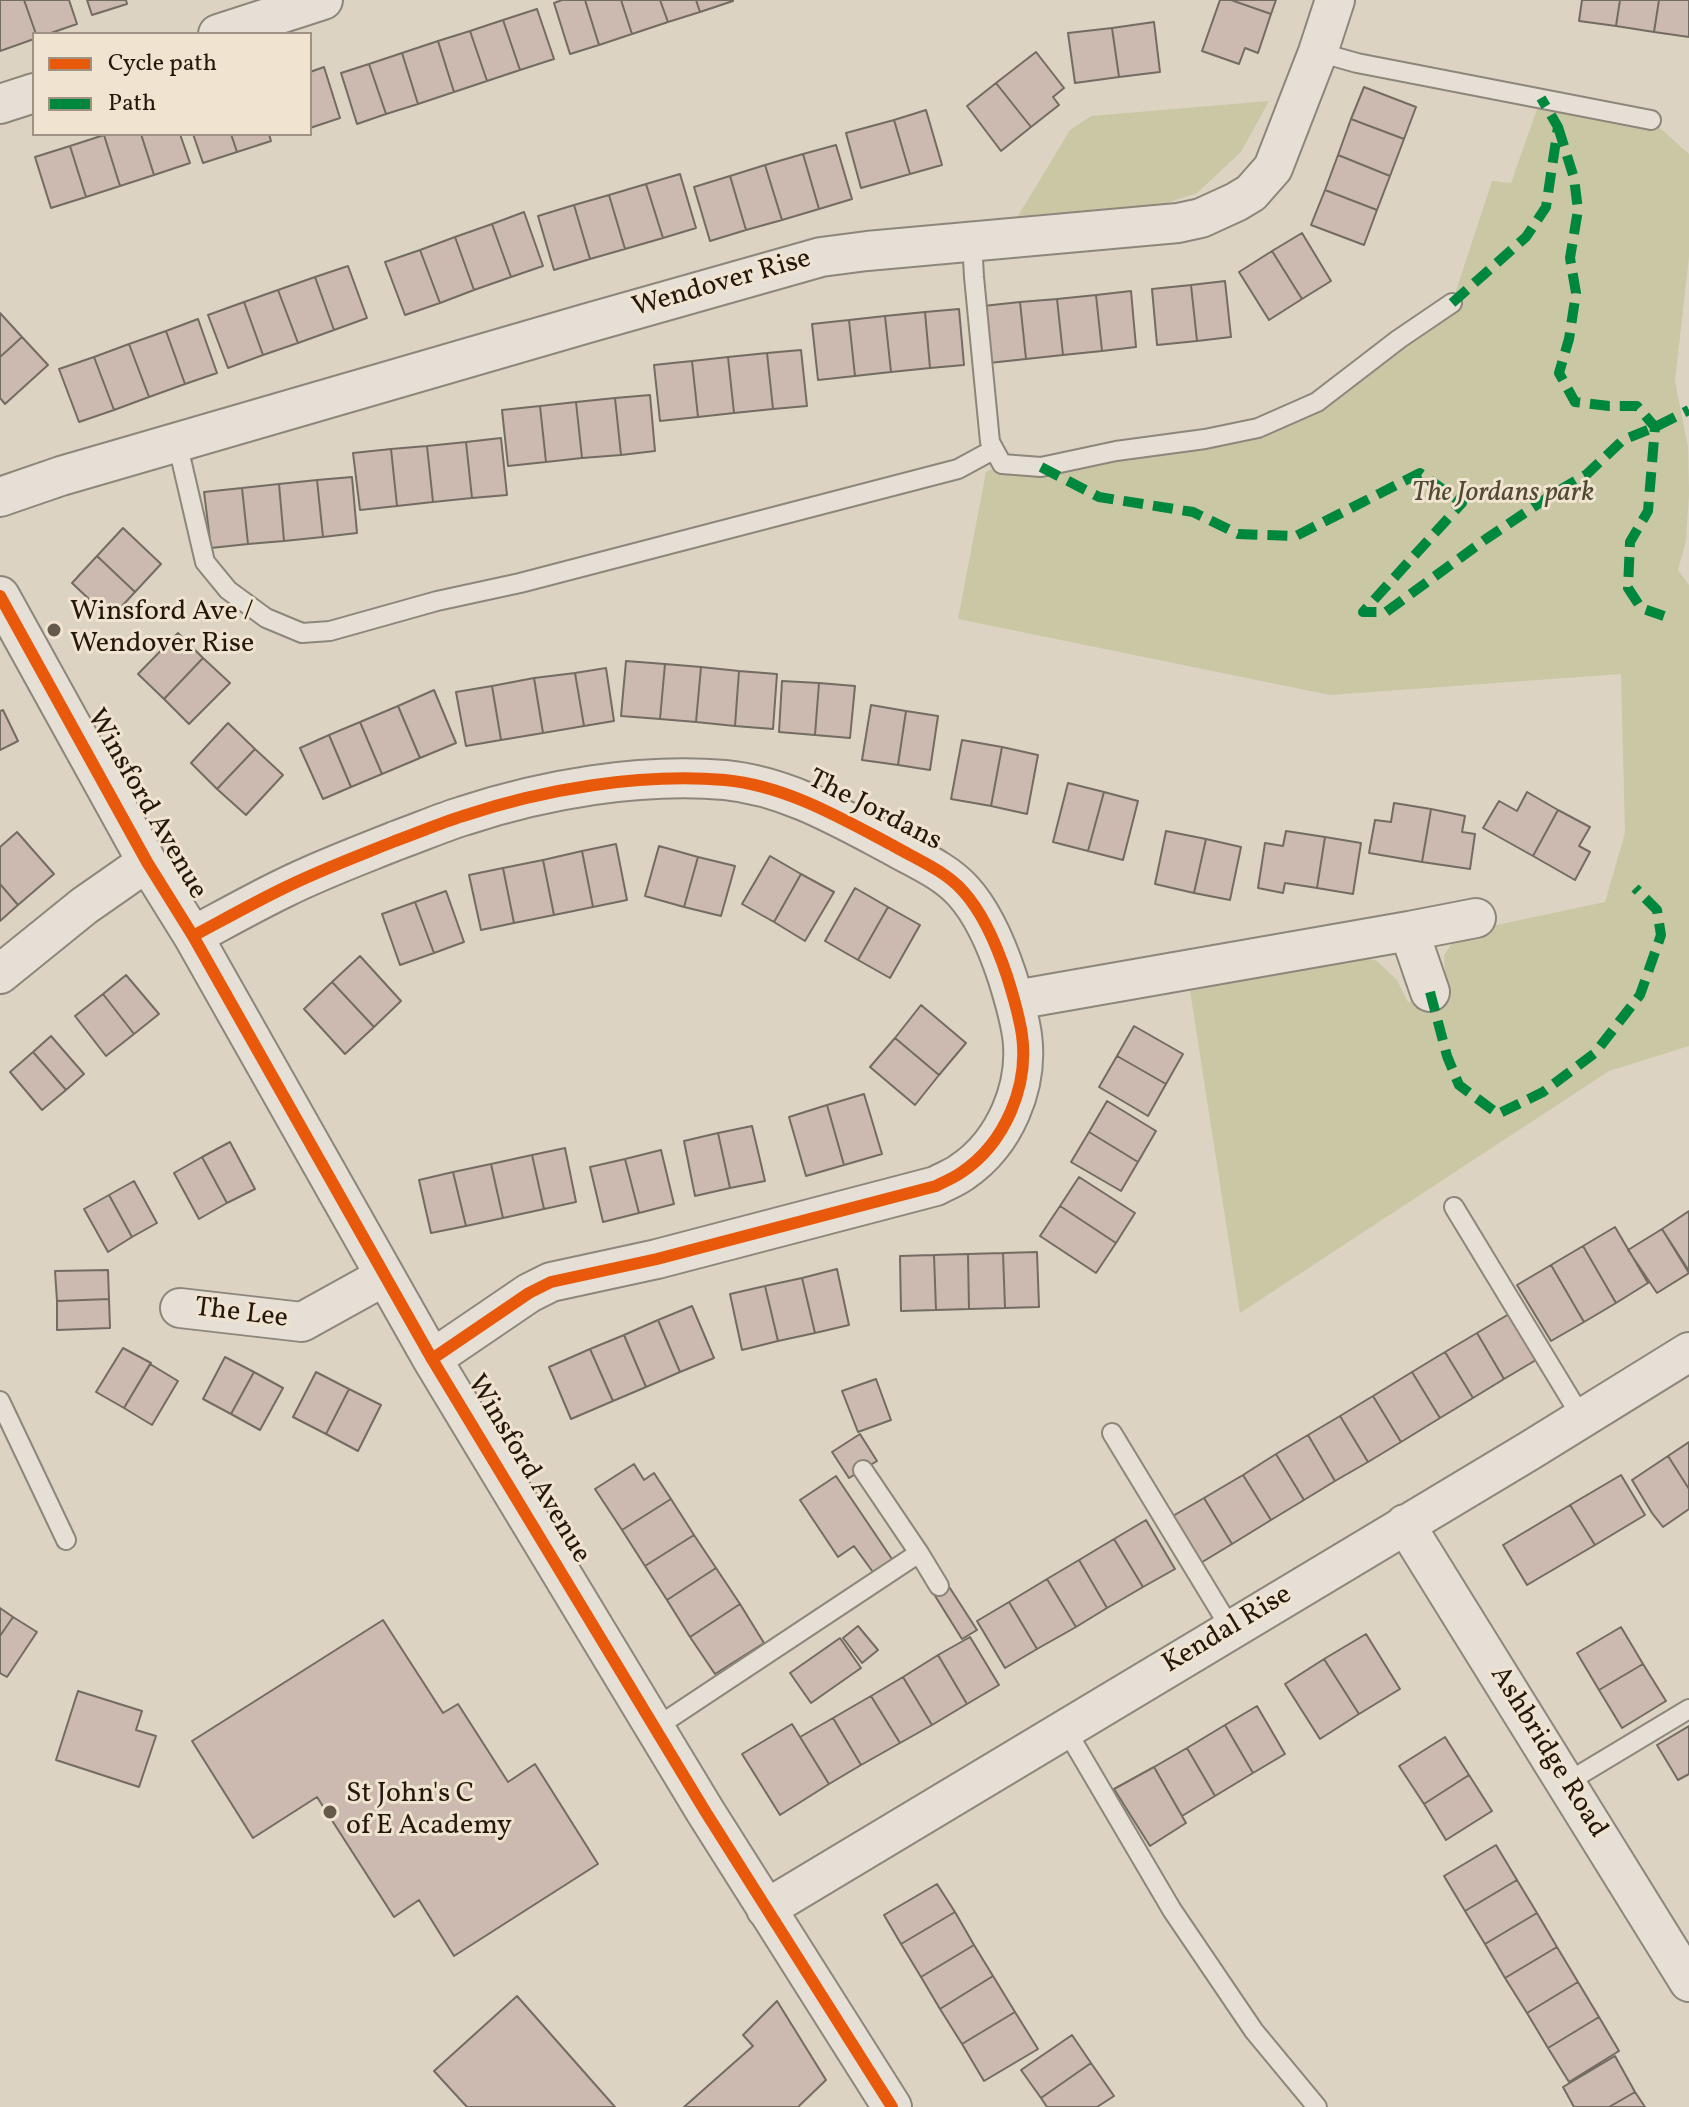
<!DOCTYPE html>
<html>
<head>
<meta charset="utf-8">
<style>
	body { margin:0 }
	#map { position:relative; width:1689px; height:2107px; overflow:hidden; background:#ddd3c2; font-family:Vollkorn,serif }
	canvas { display:block }
	.legend { position:absolute; left:32px; top:32px; width:280px; height:104px; box-sizing:border-box; background:#f0e4d0; border:2px solid #9e9282; margin:0; padding:10px 14px; list-style:none; font-size:24px; color:#24180d }
	.legend li { display:flex; align-items:center; gap:16px; height:40px }
	.legend b { width:40px; border:2px solid #9e9282 }
</style>
</head>
<body>
<div id="map">
<canvas width="1689" height="2107"></canvas>
<ul class="legend">
<li><b style="height:10px;background:#e8590c"></b>Cycle path</li>
<li><b style="height:10px;background:#00873e"></b>Path</li>
</ul>
</div>
<script>
const ctx = document.querySelector('canvas').getContext('2d');
ctx.lineJoin = 'round';
function fill(path, color) { ctx.fillStyle = color; ctx.fill(path, 'evenodd'); }
function strokePath(path, color, width, dash) { ctx.strokeStyle = color; ctx.lineWidth = width; ctx.lineCap = dash ? 'butt' : 'round'; ctx.setLineDash(dash || []); ctx.stroke(path); }
function label(font, color, halo, rows, align = 'center') {
  ctx.font = font + ' Vollkorn,serif'; ctx.lineWidth = 6; ctx.setLineDash([]); ctx.textBaseline = 'middle'; ctx.strokeStyle = halo; ctx.fillStyle = color; for (const [text, x, y, turn = 0] of rows) {
    ctx.save(); ctx.translate(x, y); ctx.rotate((+turn || 0) * Math.PI / 180); ctx.textAlign = isNaN(turn) ? turn : align; if (halo) ctx.strokeText(text, 0, 0); ctx.fillText(text, 0, 0); ctx.restore();
  }
}
const green = new Path2D(`
	M1541 98 1651 120 1689 154V257L1675 381 1688 447 1689 494 1686 541 1678 570 1689 585V1046L1609 1071 1240 1313 1189 984 1348 953 1377 961 1397 980 1408 1002 1446 993 1444 955 1457 936 1482 928 1605 902 1625 833 1621 674 1330 695 958 619 986 472 1002 464 1205 439 1317 402 1452 303 1492 181 1511 183Z
	M1269 101 1241 152 1197 193 1164 204 1018 216 1070 130 1091 116Z`);
const building = new Path2D(`
	M0 0H24L36 34H34V39L0 51Z
	M24 0H69L77 24 48 34H36Z
	M87 0H126L127 4 92 15Z
	M562 0H585L599 45 570 54 554 3Z
	M585 0H621L632 34 599 45Z
	M621 0H660L668 22 632 34Z
	M660 0H696L700 12 668 22Z
	M696 0H733V1L700 12Z
	M1220 0H1231L1271 14 1258 53 1245 48 1239 64 1202 51Z
	M1231 0H1276L1271 14Z
	M1582 0H1620L1616 26 1579 21Z
	M1620 0H1659L1654 32 1616 26Z
	M1659 0H1689V37L1654 32Z
	M537 9 554 59 520 70 503 20Z
	M503 20 520 70 487 81 470 31Z
	M1154 22 1160 72 1119 77 1112 28Z
	M1112 28 1119 77 1075 83 1068 33Z
	M470 31 487 81 454 92 438 41Z
	M438 41 454 92 418 104 402 53Z
	M1036 52 1064 88 1053 97 1059 105 1031 127 996 83Z
	M402 53 418 104 386 114 369 64Z
	M369 64 386 114 357 124 341 73Z
	M324 67 340 118 310 128V72Z
	M996 83 1031 127 1001 151 967 106Z
	M1364 87 1416 107 1404 139 1351 119Z
	M926 110 942 165 910 174 894 120Z
	M1351 119 1404 139 1390 176 1338 155Z
	M894 120 910 174 861 188 846 133Z
	M141 134H180L190 163 154 175Z
	M141 134 154 175 120 186 104 135Z
	M193 134H231L237 152 203 163Z
	M231 134H269L271 141 237 152Z
	M104 135 120 186 86 197 70 146Z
	M836 145 852 199 819 209 803 154Z
	M70 146 86 197 51 208 35 157Z
	M803 154 819 209 782 220 765 165Z
	M1338 155 1390 176 1377 210 1325 190Z
	M765 165 782 220 746 230 730 176Z
	M680 174 696 228 663 238 646 184Z
	M730 176 746 230 710 241 694 187Z
	M646 184 663 238 625 249 609 195Z
	M1325 190 1377 210 1364 245 1311 225Z
	M609 195 625 249 590 259 574 205Z
	M574 205 590 259 554 270 538 216Z
	M524 212 543 266 511 277 492 224Z
	M492 224 511 277 474 290 455 237Z
	M1302 233 1331 281 1302 299 1272 251Z
	M455 237 474 290 440 303 420 250Z
	M420 250 440 303 405 315 385 262Z
	M1272 251 1302 299 1269 320 1239 272Z
	M348 266 367 318 334 330 315 277Z
	M315 277 334 330 298 343 278 290Z
	M1225 281 1231 337 1197 341 1191 285Z
	M1191 285 1197 341 1157 345 1152 289Z
	M278 290 298 343 263 355 244 302Z
	M1131 291 1136 347 1102 351 1096 295Z
	M1096 295 1102 351 1063 355 1057 299Z
	M1057 299 1063 355 1026 359 1020 302Z
	M244 302 263 355 228 368 208 315Z
	M1020 302 1026 359 989 363 983 306Z
	M959 309 964 365 930 368 925 312Z
	M925 312 930 368 891 372 885 316Z
	M0 313 22 337 0 357Z
	M885 316 891 372 855 376 849 320Z
	M198 319 217 373 185 384 166 331Z
	M849 320 855 376 818 380 812 324Z
	M166 331 185 384 149 397 129 344Z
	M22 337 48 365 5 404 0 398V357Z
	M129 344 149 397 114 410 94 357Z
	M801 350 807 406 773 409 767 353Z
	M767 353 773 409 734 413 728 357Z
	M94 357 114 410 79 422 59 369Z
	M728 357 734 413 698 417 692 361Z
	M692 361 698 417 660 421 654 365Z
	M650 395 655 451 621 455 615 398Z
	M615 398 621 455 582 458 576 402Z
	M576 402 582 458 546 462 540 406Z
	M540 406 546 462 508 466 502 410Z
	M501 438 507 495 472 498 466 442Z
	M466 442 472 498 433 502 427 446Z
	M427 446 433 502 397 506 391 449Z
	M391 449 397 506 360 510 353 453Z
	M352 477 357 533 323 537 317 480Z
	M317 480 323 537 284 541 279 484Z
	M279 484 284 541 248 544 242 488Z
	M242 488 248 544 211 548 204 492Z
	M123 528 161 564 135 592 97 556Z
	M97 556 135 592 110 619 72 583Z
	M178 633 203 658 164 699 138 674Z
	M203 658 230 683 189 724 164 699Z
	M626 661 665 664 660 719 621 716Z
	M665 664 701 667 696 722 660 719Z
	M701 667 739 671 735 726 696 722Z
	M606 668 614 721 584 726 575 673Z
	M739 671 777 674 773 729 735 726Z
	M575 673 584 726 543 733 534 678Z
	M534 678 543 733 501 740 492 686Z
	M782 681 819 683 815 735 779 732Z
	M819 683 855 686 850 738 815 735Z
	M492 686 501 740 466 746 456 692Z
	M434 690 456 743 420 758 398 706Z
	M871 705 906 711 898 765 862 760Z
	M398 706 420 758 382 774 360 722Z
	M3 710 18 741 0 750V711Z
	M906 711 938 716 930 770 898 765Z
	M360 722 382 774 351 787 329 735Z
	M228 723 255 749 217 789 191 763Z
	M329 735 351 787 323 799 300 748Z
	M962 740 1002 747 991 806 951 799Z
	M1002 747 1038 755 1027 814 991 806Z
	M255 749 283 775 246 815 217 789Z
	M1068 783 1104 792 1088 851 1053 842Z
	M1104 792 1138 801 1123 860 1088 851Z
	M1527 792 1558 810 1533 856 1483 828 1499 801 1517 811Z
	M1394 803 1431 809 1422 862 1369 853 1375 820 1391 822Z
	M1431 809 1465 816 1462 832 1475 834 1470 869 1422 862Z
	M1558 810 1590 827 1579 846 1590 852 1575 880 1533 856Z
	M1166 831 1206 839 1194 893 1155 884Z
	M1286 831 1325 837 1317 888 1285 883 1283 893 1258 888 1265 843 1283 846Z
	M17 832 54 874 18 905 0 884V847Z
	M1325 837 1361 843 1353 894 1317 888Z
	M1206 839 1241 847 1230 900 1194 893Z
	M616 844 627 900 593 907 582 851Z
	M659 846 698 857 684 907 645 896Z
	M582 851 593 907 554 915 543 860Z
	M770 856 801 874 774 922 742 904Z
	M698 857 735 866 721 916 684 907Z
	M543 860 554 915 514 923 503 868Z
	M503 868 514 923 481 930 469 875Z
	M801 874 834 892 805 941 774 922Z
	M0 884 18 905 0 921Z
	M855 888 888 907 858 960 825 941Z
	M446 891 464 942 434 953 415 902Z
	M415 902 434 953 400 965 382 914Z
	M888 907 920 925 890 978 858 960Z
	M360 956 401 1001 374 1027 332 982Z
	M126 975 159 1014 134 1034 103 994Z
	M332 982 374 1027 345 1054 304 1009Z
	M103 994 134 1034 106 1056 75 1016Z
	M921 1005 966 1043 939 1075 895 1038Z
	M1134 1026 1183 1054 1166 1084 1117 1056Z
	M51 1036 84 1074 66 1090 33 1052Z
	M895 1038 939 1075 915 1105 870 1067Z
	M33 1052 66 1090 42 1110 10 1072Z
	M1117 1056 1166 1084 1148 1116 1099 1087Z
	M864 1094 882 1154 844 1165 827 1105Z
	M1107 1101 1156 1131 1138 1162 1089 1132Z
	M827 1105 844 1165 806 1176 789 1117Z
	M752 1126 765 1181 730 1188 718 1133Z
	M1089 1132 1138 1162 1121 1191 1071 1162Z
	M718 1133 730 1188 695 1196 684 1141Z
	M230 1142 255 1189 227 1203 202 1157Z
	M565 1148 576 1202 544 1209 532 1155Z
	M661 1150 674 1204 639 1213 625 1159Z
	M532 1155 544 1209 503 1218 491 1164Z
	M202 1157 227 1203 199 1219 174 1173Z
	M625 1159 639 1213 603 1222 590 1167Z
	M491 1164 503 1218 466 1226 453 1172Z
	M453 1172 466 1226 431 1233 419 1180Z
	M1079 1177 1135 1213 1116 1243 1060 1206Z
	M134 1181 157 1223 132 1237 109 1195Z
	M109 1195 132 1237 108 1252 84 1209Z
	M1060 1206 1116 1243 1096 1273 1040 1236Z
	M1689 1211V1271L1662 1229Z
	M1615 1227 1648 1283 1616 1303 1583 1246Z
	M1662 1229 1689 1273 1657 1293 1628 1250Z
	M1583 1246 1616 1303 1584 1322 1551 1265Z
	M1037 1252 1039 1307 1005 1308 1003 1253Z
	M1003 1253 1005 1308 969 1309 968 1254Z
	M968 1254 969 1309 936 1310 934 1255Z
	M934 1255 936 1310 901 1311 900 1256Z
	M1551 1265 1584 1322 1551 1341 1517 1285Z
	M837 1269 849 1325 815 1333 802 1278Z
	M108 1270 109 1299 57 1301 55 1271Z
	M802 1278 815 1333 778 1341 765 1286Z
	M765 1286 778 1341 742 1350 730 1294Z
	M109 1299 110 1328 57 1330V1301Z
	M692 1306 714 1358 680 1372 658 1320Z
	M1509 1314 1536 1360 1504 1379 1477 1333Z
	M658 1320 680 1372 646 1387 624 1335Z
	M1477 1333 1504 1379 1473 1398 1445 1352Z
	M624 1335 646 1387 613 1401 590 1349Z
	M123 1348 151 1363 124 1408 96 1392Z
	M590 1349 613 1401 571 1419 549 1367Z
	M1445 1352 1473 1398 1440 1418 1412 1372Z
	M225 1357 254 1372 231 1414 203 1399Z
	M150 1364 178 1381 152 1425 124 1408Z
	M254 1372 283 1388 260 1430 231 1414Z
	M316 1372 349 1389 326 1434 293 1417Z
	M1412 1372 1440 1418 1401 1442 1373 1396Z
	M876 1379 891 1420 858 1432 842 1391Z
	M349 1389 381 1405 358 1451 326 1434Z
	M1373 1396 1401 1442 1368 1462 1340 1416Z
	M1340 1416 1368 1462 1335 1481 1308 1435Z
	M860 1434 877 1461 849 1478 832 1452Z
	M1308 1435 1335 1481 1304 1500 1276 1454Z
	M1689 1442V1489L1668 1456Z
	M1276 1454 1304 1500 1271 1520 1243 1475Z
	M1668 1456 1689 1489V1509L1663 1527 1652 1513 1632 1480Z
	M634 1464 644 1480 654 1473 671 1499 622 1530 595 1489Z
	M1243 1475 1271 1520 1232 1544 1204 1498Z
	M1621 1475 1645 1515 1595 1545 1570 1505Z
	M836 1476 894 1562 875 1575 854 1546 838 1557 800 1500Z
	M1204 1498 1232 1544 1199 1564 1171 1517Z
	M671 1499 694 1535 645 1566 622 1530Z
	M1570 1505 1595 1545 1527 1585 1503 1545Z
	M1146 1520 1175 1569 1143 1587 1114 1539Z
	M694 1535 716 1568 667 1600 645 1566Z
	M1114 1539 1143 1587 1107 1608 1079 1560Z
	M1079 1560 1107 1608 1076 1627 1047 1579Z
	M716 1568 740 1604 690 1637 667 1600Z
	M1047 1579 1076 1627 1037 1649 1009 1602Z
	M946 1582 977 1630 962 1639 932 1591Z
	M1009 1602 1037 1649 1005 1668 977 1621Z
	M740 1604 764 1643 715 1674 690 1637Z
	M0 1608 13 1617 0 1636Z
	M13 1617 37 1632 7 1677 0 1673V1636Z
	M383 1620 443 1713 458 1704 508 1782 535 1764 598 1864 454 1956 419 1900 394 1917 317 1797 253 1838 192 1741Z
	M858 1626 878 1650 862 1663 843 1638Z
	M1621 1627 1643 1664 1599 1690 1577 1653Z
	M1366 1634 1400 1689 1359 1714 1324 1659Z
	M970 1637 999 1685 967 1704 938 1655Z
	M840 1638 861 1668 811 1703 790 1673Z
	M938 1655 967 1704 932 1725 903 1677Z
	M1324 1659 1359 1714 1320 1739 1285 1684Z
	M1643 1664 1666 1701 1622 1728 1599 1690Z
	M903 1677 932 1725 900 1743 871 1696Z
	M78 1691 142 1711 136 1730 156 1736 139 1787 56 1760Z
	M871 1696 900 1743 861 1765 833 1718Z
	M1257 1706 1285 1754 1253 1773 1225 1725Z
	M833 1718 861 1765 829 1784 800 1737Z
	M792 1724 829 1784 780 1815 742 1754Z
	M1225 1725 1253 1773 1215 1796 1187 1748Z
	M1689 1726V1774L1678 1780 1657 1745Z
	M1445 1737 1469 1775 1424 1804 1399 1766Z
	M1187 1748 1215 1796 1182 1816 1154 1767Z
	M1154 1767 1186 1823 1150 1846 1114 1789Z
	M1469 1775 1492 1811 1446 1840 1424 1804Z
	M1496 1845 1517 1880 1465 1911 1444 1876Z
	M1517 1880 1537 1913 1485 1944 1465 1911Z
	M937 1884 955 1912 901 1944 884 1915Z
	M955 1912 974 1945 921 1977 901 1944Z
	M1537 1913 1557 1947 1505 1978 1485 1944Z
	M974 1945 993 1976 940 2009 921 1977Z
	M1557 1947 1578 1982 1527 2013 1505 1978Z
	M993 1976 1015 2012 962 2044 940 2009Z
	M1578 1982 1599 2017 1548 2048 1527 2013Z
	M517 1996 615 2107H467L434 2071Z
	M777 2001 826 2080 798 2107H684L753 2046 743 2035Z
	M1015 2012 1038 2049 984 2081 962 2044Z
	M1599 2017 1619 2051 1569 2082 1548 2048Z
	M1072 2035 1091 2063 1041 2098 1021 2070Z
	M1615 2056 1635 2092 1609 2107H1574L1563 2087Z
	M1091 2063 1114 2096 1097 2107H1047L1041 2098Z
	M1635 2092 1645 2107H1609Z`);
const lane = new Path2D(`
	M1318 52 1357 63 1651 120
	M972 241 974 277 990 442 1002 464 1041 467 1116 451 1205 439 1258 428 1317 402 1399 339 1452 303
	M177 442 205 562 228 590 266 618 302 633 330 631 437 601 520 583 958 469 993 450
	M1454 1207 1582 1418
	M0 1401 66 1540
	M1112 1433 1231 1629
	M863 1470 919 1553 939 1586
	M655 1728 919 1553
	M1065 1728 1172 1910 1254 2031 1317 2107
	M1566 1783 1689 1709`);
const street = new Path2D(`
	M218 34 323 0
	M0 104 34 93
	M0 497 61 476 588 323 821 257 867 251 1178 223 1201 218 1236 202 1251 193 1273 168 1318 52 1335 0
	M0 596 147 862 193 936 432 1359 705 1811 892 2107
	M1409 931 1476 918
	M193 936C223 920 253 903 284 888 320 870 358 856 395 841 418 833 440 823 463 816 544 789 640 773 725 780 786 786 839 817 892 845 916 859 944 870 963 891 984 914 997 946 1007 976 1013 995 1019 1015 1022 1035 1029 1086 1005 1143 962 1172 954 1178 945 1181 936 1186L657 1259 551 1282 529 1293 432 1359
	M0 974 84 906 147 862
	M1015 1000 1409 931 1430 992
	M180 1308 302 1322 385 1276
	M1405 1524 1689 1982
	M766 1909 1529 1451 1689 1352`);
const quiet = new Path2D(`
	M1558 127 1574 178 1578 210 1570 258 1576 293 1569 339 1559 373 1575 402 1609 406H1637L1655 427 1648 511 1630 542 1628 588 1641 608 1664 616
	M1452 303 1526 237 1546 207 1558 127 1541 98
	M1041 467 1099 497 1193 512 1238 534 1296 536 1420 473 1462 503 1363 612H1386L1486 539 1553 494 1587 474 1623 440 1655 427 1689 410
	M1430 992 1447 1056 1459 1085 1498 1114 1543 1092 1595 1053 1640 995 1661 935 1657 910 1635 888`);
const cycleway = new Path2D(`
	M0 596 147 862 193 936 432 1359 705 1811 892 2107
	M193 936C223 920 253 903 284 888 320 870 358 856 395 841 418 833 440 823 463 816 544 789 640 773 725 780 786 786 839 817 892 845 916 859 944 870 963 891 984 914 997 946 1007 976 1013 995 1019 1015 1022 1035 1029 1086 1005 1143 962 1172 954 1178 945 1181 936 1186L657 1259 551 1282 529 1293 432 1359`);
const markers = [
	[54,630,8,"#65594c"],
	[330,1812,8,"#65594c"]
];
const streetNames = [
	["Wendover Rise",722,285,-16],
	["Winsford Avenue",145,805,60],
	["The Jordans",874,812,27],
	["The Lee",241,1315,7],
	["Winsford Avenue",527,1470,59],
	["Kendal Rise",1228,1631,-31],
	["Ashbridge Road",1547,1753,58]
];
const parkNames = [
	["The Jordans park",1503,495]
];
const poiNames = [
	["Winsford Ave /",70,614],
	["Wendover Rise",70,646],
	["St John's C",346,1796],
	["of E Academy",346,1828]
];
fill(green, '#cac7a4');
fill(building, '#ccb9af');
strokePath(building, '#736c62', 2);
strokePath(lane, '#8d867b', 22);
strokePath(street, '#8d867b', 42);
strokePath(lane, '#e5dfd6', 18);
strokePath(street, '#e5dfd6', 38);
strokePath(quiet, '#00873e', 10, [20, 10]);
strokePath(cycleway, '#e8590c', 12);
for (const [x, y, r, color] of markers) { const dot = new Path2D(); dot.arc(x, y, r, 0, 2 * Math.PI); ctx.fillStyle = color; ctx.fill(dot); strokePath(dot, '#f0e4d0', 3); }
label('28px', '#24180d', '#f0e4d0', streetNames);
label('italic 28px', '#514a33', '#f0e4d0', parkNames);
label('28px', '#24180d', '#f0e4d0', poiNames, 'left');
</script>
</body>
</html>
